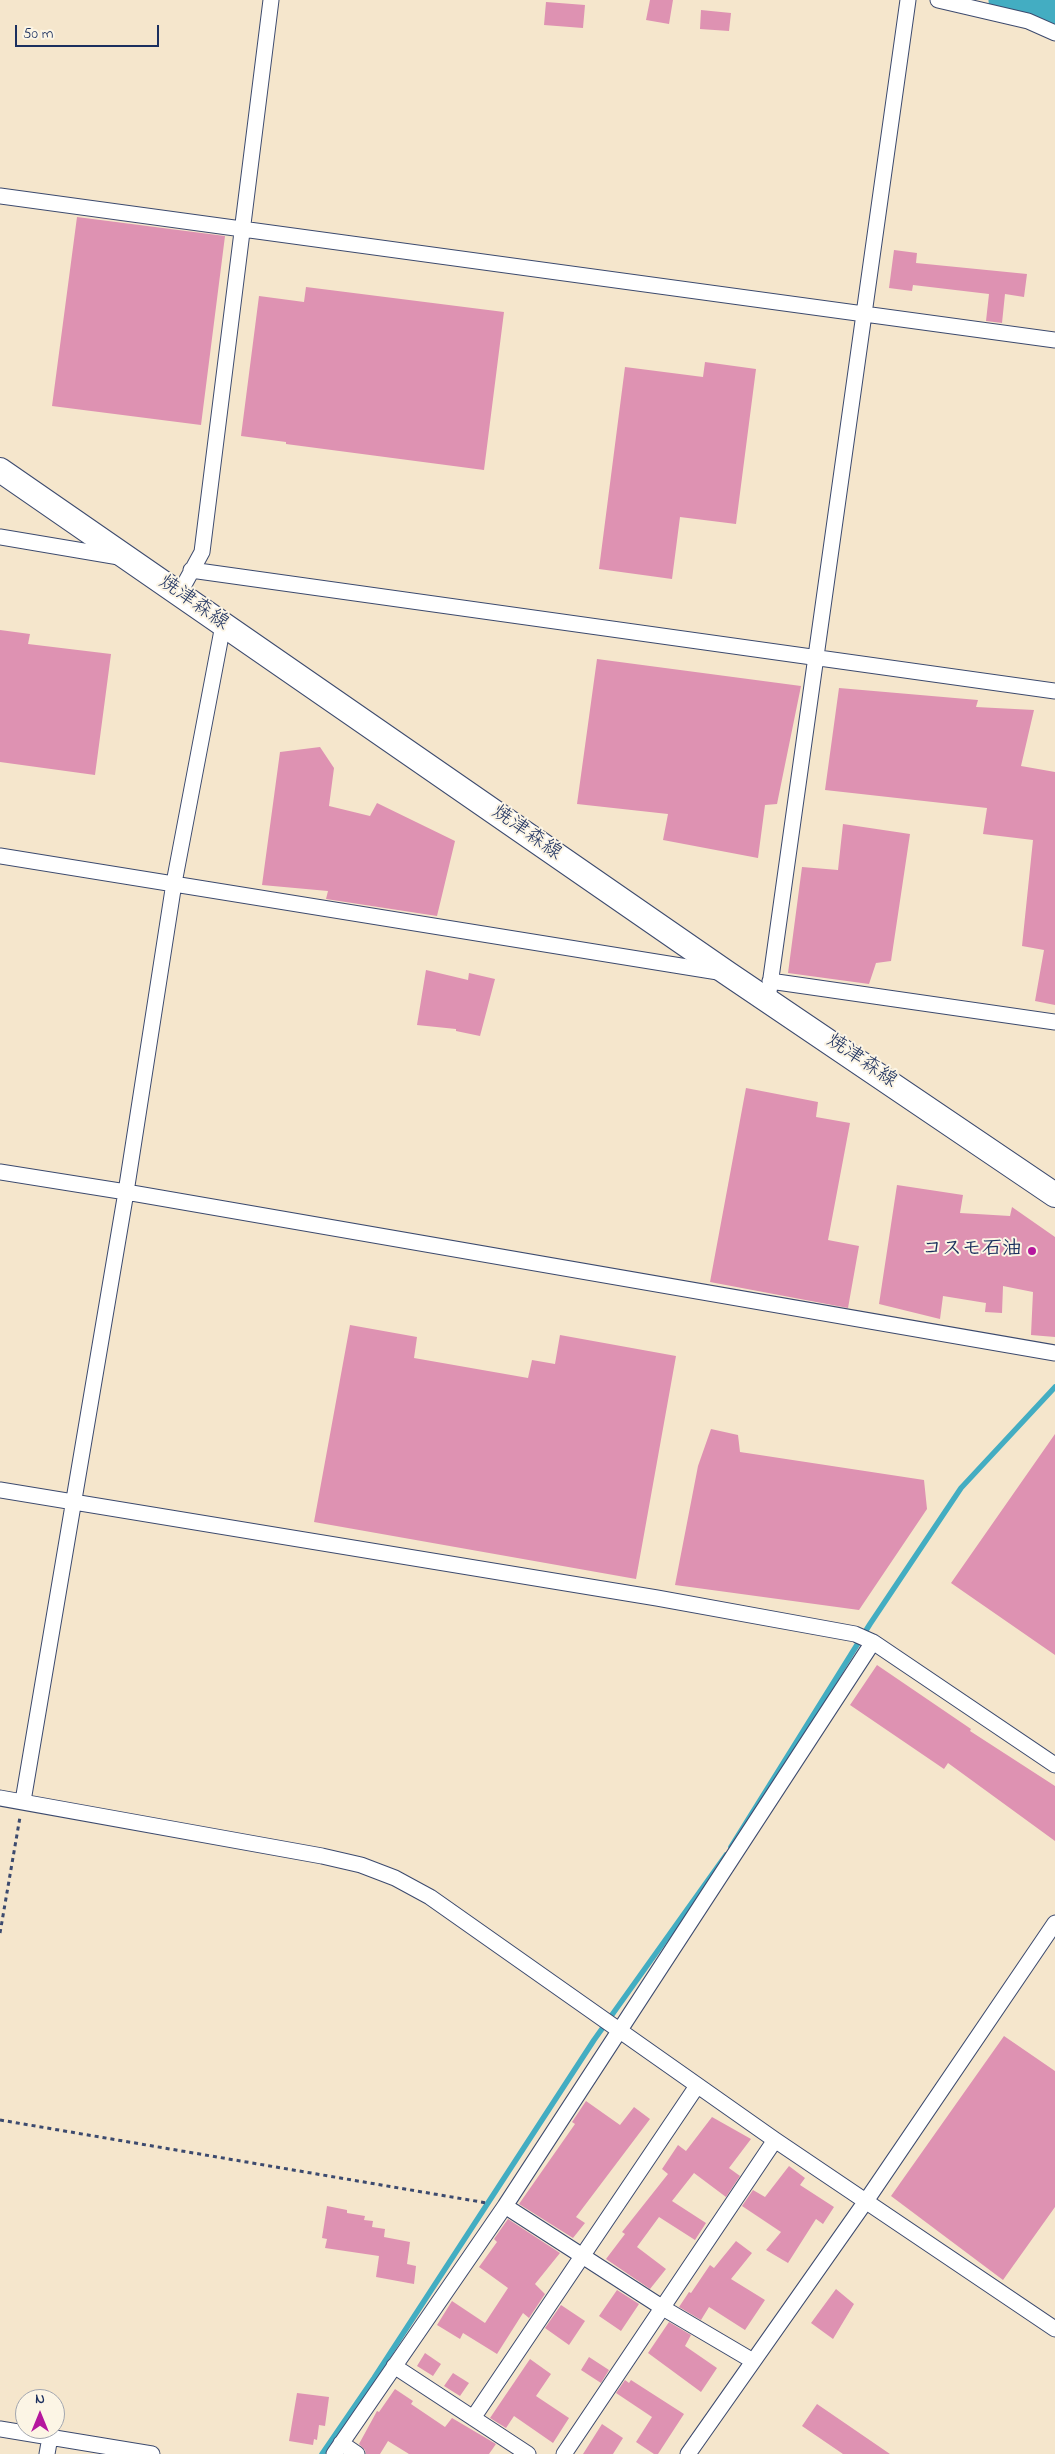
<!DOCTYPE html>
<meta charset="utf-8">
<style>
body{margin:0}
#map{position:relative;width:1055px;height:2454px;overflow:hidden;background:#f5e6cc;font-family:"Indie Flower",sans-serif}
canvas{display:block}
.north{position:absolute;left:15px;top:2389px;width:50px;height:50px;box-sizing:border-box;background:#fcf5e5;border:1px solid #a2a6af;border-radius:50%;rotate:0deg;font-size:14px;font-weight:700;line-height:20px;text-align:center;color:#1b2f5e}
.north::after{content:'';display:block;margin:auto;width:18px;height:22px;background:#b5179e;clip-path:polygon(50% 0,100% 100%,50% 72%,0 100%)}
.scale{position:absolute;left:15px;top:25px;width:144px;height:22px;box-sizing:border-box;border:2px solid #1b2f5e;border-top:0;padding-left:6px;font-size:15px;line-height:18px;white-space:nowrap;color:#1b2f5e;-webkit-text-stroke:4px #fcf5e5;paint-order:stroke}
</style>
<div id="map">
<canvas width="1055" height="2454"></canvas>
<div class="north">N</div>
<div class="scale">50 m</div>
</div>
<script>
const c = document.querySelector('canvas').getContext('2d');
c.lineJoin = 'round';
function toPath(rows) {
  const path = new Path2D();
  for (const r of rows) {
    path.moveTo(r[0], r[1]);
    for (let i = 2; i < r.length; i += 2) path.lineTo(r[i], r[i + 1]);
  }
  return path;
}
function trace(path, color, width, dash) {
  c.strokeStyle = color;
  c.lineWidth = width;
  c.lineCap = dash ? 'butt' : 'round';
  c.setLineDash(dash || []);
  c.stroke(path);
}
function fillPath(path, color) {
  c.fillStyle = color;
  c.fill(path, 'evenodd');
}
function write(font, color, halo, rows, align = 'center') {
  c.font = font + ' "Indie Flower","Klee One",sans-serif';
  c.lineWidth = 4;
  c.setLineDash([]);
  c.textBaseline = 'middle';
  c.strokeStyle = halo;
  c.fillStyle = color;
  for (const [text, x, y, turn = 0] of rows) {
    c.save();
    c.translate(x, y);
    c.rotate((+turn || 0) * Math.PI / 180);
    c.textAlign = isNaN(turn) ? turn : align;
    if (halo) c.strokeText(text, 0, 0);
    c.fillText(text, 0, 0);
    c.restore();
  }
}
trace(toPath([
 [731,1847,870,1624,961,1488,1055,1387],
 [322,2454,374,2378,594,2040,726,1855]
]), '#43adc2', 5.5);
trace(toPath([
 [1006,0,1037,8,1055,17]
]), '#43adc2', 35);
fillPath(toPath([
 [650,0,673,0,669,24,646,20],
 [546,2,585,5,583,28,544,25],
 [701,10,731,13,729,31,700,29],
 [77,217,225,236,201,425,52,406],
 [894,250,917,253,916,263,1027,274,1024,297,1005,294,1002,323,986,321,989,294,913,285,912,291,889,288],
 [306,287,504,312,484,470,286,444,286,442,241,436,259,296,304,302],
 [705,362,756,369,736,524,680,517,672,579,599,569,625,367,703,377],
 [0,630,30,634,28,644,111,654,95,775,0,762],
 [597,659,801,686,777,804,765,805,758,858,663,840,668,814,577,804],
 [839,688,978,700,976,707,1034,710,1021,766,1055,772,1055,1005,1035,1001,1044,950,1022,946,1033,840,983,834,987,808,825,790],
 [320,747,334,768,329,806,370,816,377,803,455,841,437,916,326,899,328,891,262,885,280,752],
 [843,824,910,834,891,961,876,963,869,984,788,973,802,867,838,870],
 [426,970,468,980,469,973,495,979,480,1036,456,1031,456,1029,417,1025],
 [746,1088,818,1102,816,1117,850,1123,828,1240,859,1246,848,1308,710,1282],
 [897,1185,963,1195,960,1213,1010,1216,1012,1207,1055,1237,1055,1337,1031,1335,1033,1292,1003,1286,1002,1313,985,1312,986,1303,943,1296,940,1319,879,1304],
 [350,1325,417,1337,414,1358,528,1378,532,1360,555,1364,560,1335,676,1356,636,1579,314,1522],
 [711,1429,738,1435,740,1452,924,1480,927,1509,859,1610,675,1585,698,1466],
 [1055,1434,1055,1655,951,1583],
 [877,1665,971,1729,970,1731,1055,1786,1055,1841,948,1763,944,1769,850,1705],
 [1004,2036,1055,2071,1055,2207,1003,2280,891,2196],
 [586,2101,620,2125,634,2107,650,2119,576,2217,585,2223,573,2238,519,2204,575,2124,572,2122],
 [712,2117,751,2139,729,2168,740,2176,726,2197,694,2173,672,2201,706,2223,695,2240,659,2217,637,2247,666,2269,650,2289,606,2259,625,2234,622,2232,668,2174,662,2169,678,2145,686,2151],
 [789,2166,805,2178,800,2185,834,2207,823,2224,816,2219,788,2263,766,2250,781,2232,742,2206,753,2190,765,2197],
 [327,2206,347,2210,347,2213,365,2216,364,2220,373,2221,372,2227,385,2229,384,2237,410,2242,407,2264,416,2266,414,2284,376,2277,379,2256,325,2248,327,2239,322,2238],
 [508,2219,560,2253,535,2284,545,2294,529,2318,523,2313,497,2354,463,2333,460,2339,437,2325,452,2301,485,2323,508,2288,479,2267,497,2242,494,2239],
 [736,2241,752,2253,731,2279,765,2300,745,2330,709,2307,701,2320,679,2307,689,2292,691,2293,710,2265,714,2268],
 [836,2289,854,2304,833,2339,811,2323],
 [617,2290,639,2304,621,2331,599,2316],
 [561,2305,585,2321,569,2345,545,2328],
 [669,2322,691,2335,685,2346,717,2368,701,2392,648,2353],
 [425,2353,441,2364,433,2376,417,2366],
 [589,2357,609,2370,601,2383,581,2370],
 [530,2359,551,2374,536,2396,569,2418,553,2443,514,2416,506,2428,490,2418],
 [453,2373,469,2383,460,2396,444,2386],
 [625,2380,629,2383,631,2380,684,2414,658,2454,654,2454,636,2442,652,2417,616,2393],
 [395,2389,413,2401,411,2404,445,2427,452,2418,496,2444,489,2454,409,2454,388,2441,380,2454,366,2454,365,2450,359,2444,377,2411,379,2412],
 [297,2393,329,2397,325,2426,319,2425,317,2440,314,2439,313,2445,289,2441],
 [817,2404,890,2454,843,2454,802,2426],
 [602,2424,623,2438,613,2454,583,2454]
]), '#de92b2');
const street = toPath([
 [938,0,1028,21,1055,33],
 [0,196,1055,340],
 [0,537,119,557],
 [191,570,1055,691],
 [179,594,202,552,271,0],
 [0,856,718,972],
 [770,981,1055,1022],
 [768,999,908,0],
 [0,1172,126,1192,1055,1353],
 [0,1490,657,1598,855,1634,873,1642,1055,1765],
 [0,1798,322,1856,361,1865,395,1878,430,1897,775,2140,1055,2329],
 [23,1801,126,1192,174,883,223,625],
 [505,2206,663,2308,753,2361],
 [394,2366,528,2454],
 [473,2418,697,2086],
 [0,2429,152,2454],
 [341,2443,357,2454],
 [47,2454,50,2437],
 [334,2454,505,2206,873,1642],
 [564,2454,775,2140],
 [688,2454,866,2201,1055,1923]
]);
const primary = toPath([
 [0,470,727,973,1055,1195]
]);
trace(street, '#3c4a6e', 17);
trace(primary, '#3c4a6e', 26);
trace(toPath([
 [0,1933,20,1817],
 [0,2120,487,2203]
]), '#3c4a6e', 3, [4, 4]);
trace(street, '#fff', 15);
trace(primary, '#fff', 24);
for (const [x, y, r, color] of [
 [1032,1251,5,"#b5179e"]
]) {
  const dot = new Path2D();
  dot.arc(x, y, r, 0, 2 * Math.PI);
  c.fillStyle = color;
  c.fill(dot);
  trace(dot, '#fcf5e5', 2);
}
write('20px', '#1b2f5e', '#fcf5e5', [
 ["焼津森線",193,604,35],
 ["焼津森線",526,834,35],
 ["焼津森線",861,1062,34]
]);
write('bold 20px', '#1b2f5e', '#fcf5e5', [
 ["コスモ石油",1022,1251]
], 'right');
</script>
